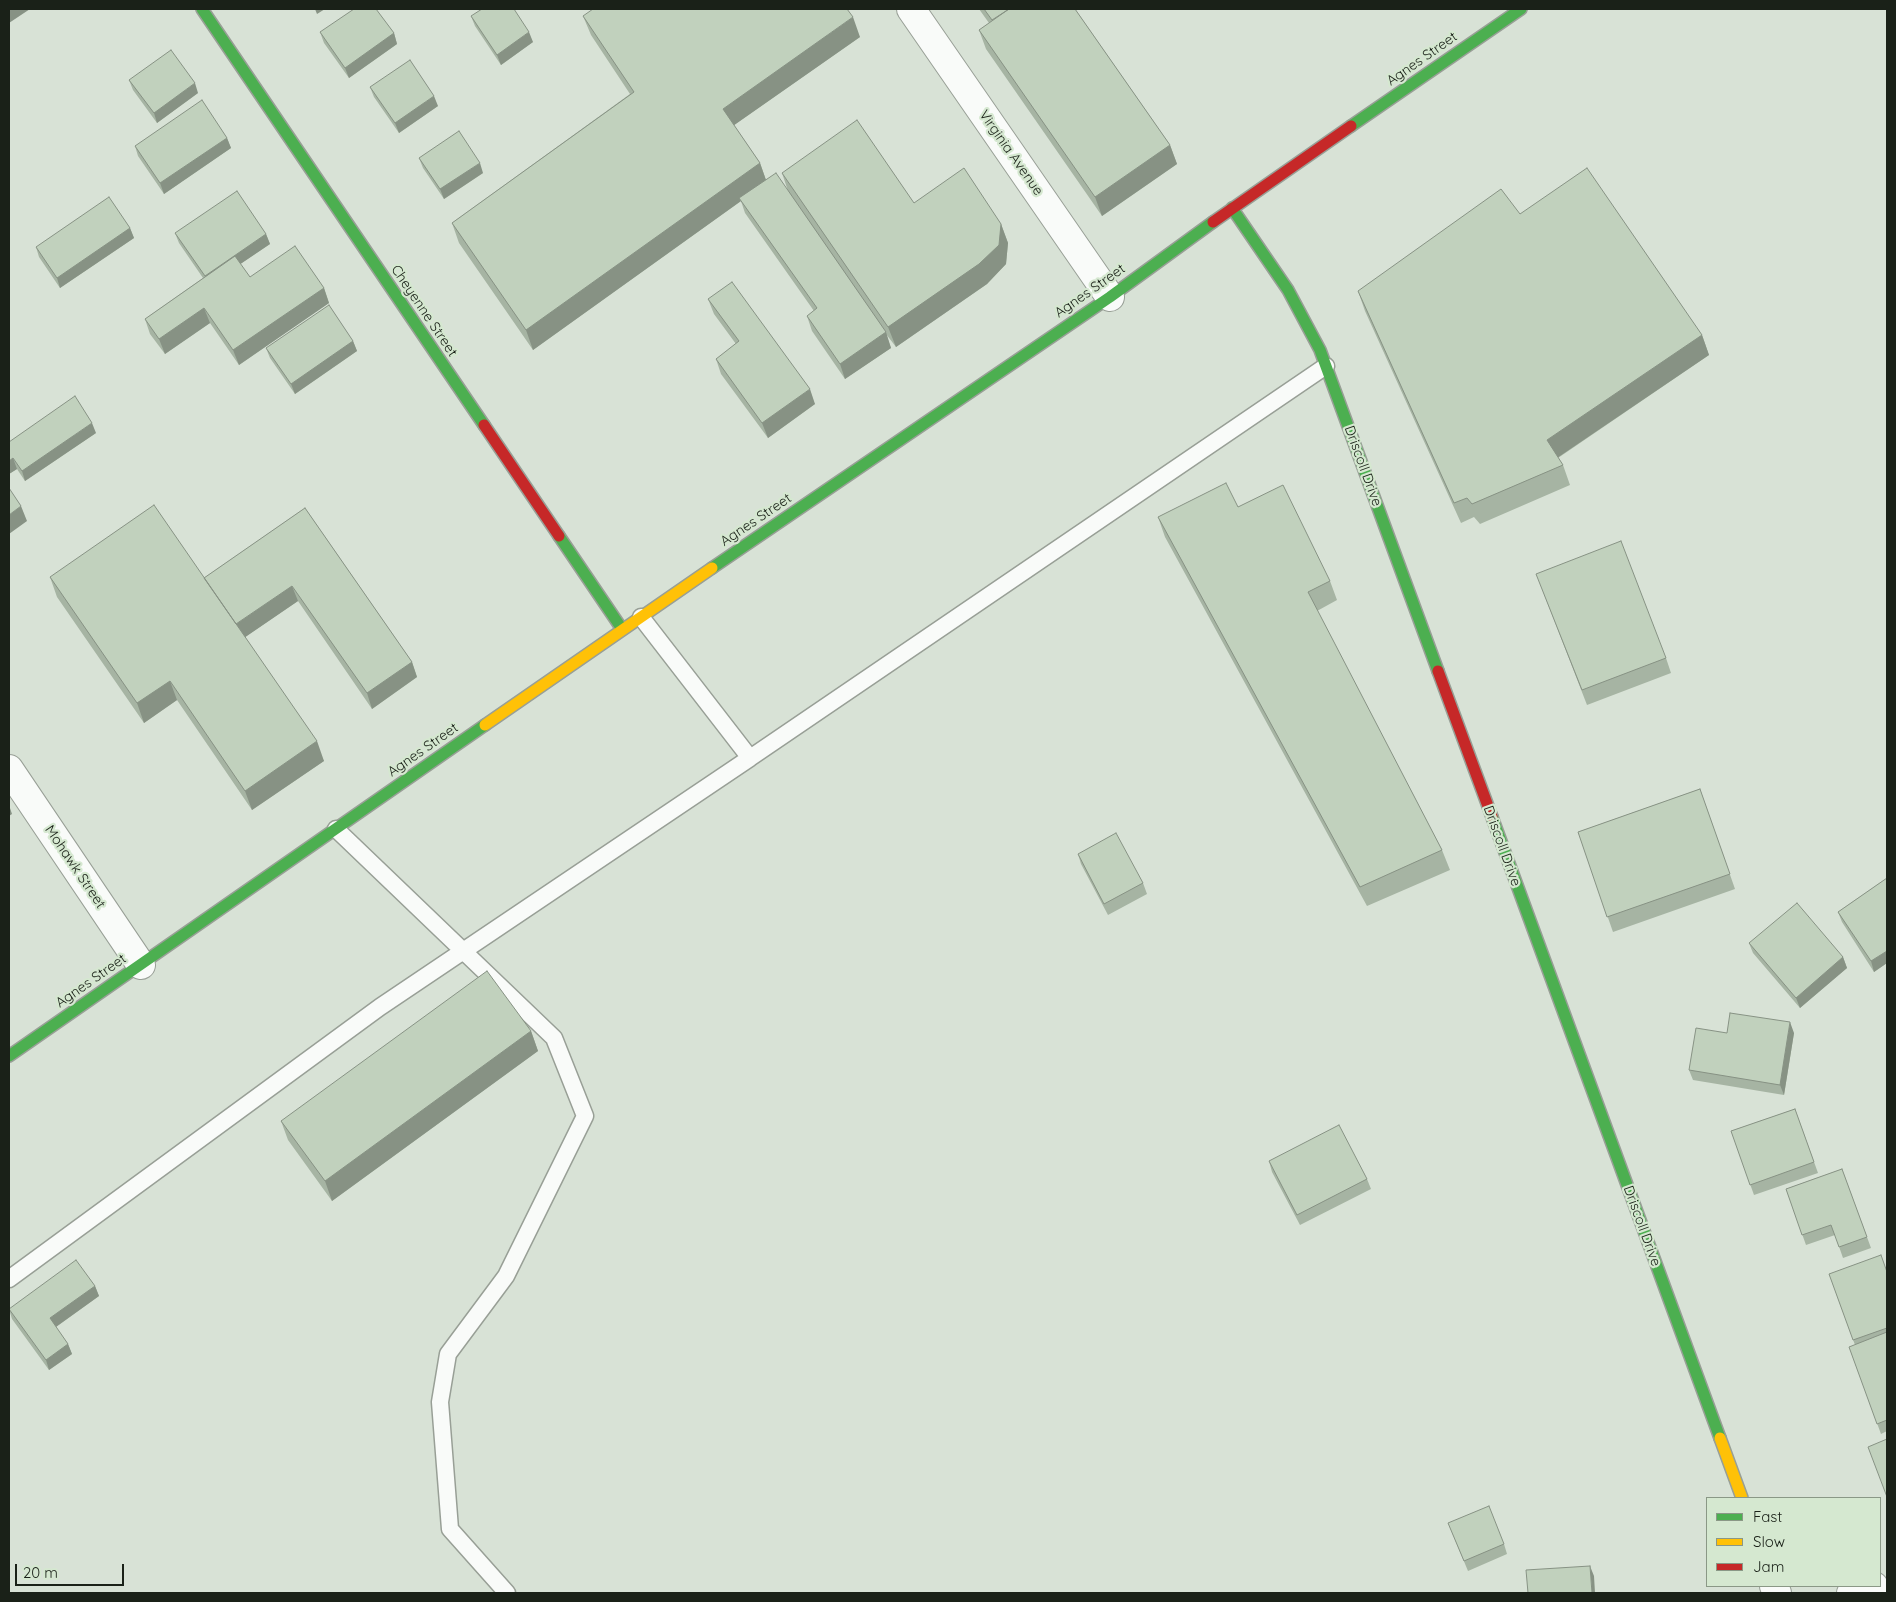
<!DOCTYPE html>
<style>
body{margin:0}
#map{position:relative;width:1896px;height:1602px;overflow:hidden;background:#d8e2d6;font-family:Quicksand,sans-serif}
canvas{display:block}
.frame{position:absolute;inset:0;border:10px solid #1a2118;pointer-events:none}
.legend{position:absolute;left:1706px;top:1497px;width:175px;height:90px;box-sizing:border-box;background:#d5e8d0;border:1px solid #8a9886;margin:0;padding:6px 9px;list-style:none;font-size:15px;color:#1a2118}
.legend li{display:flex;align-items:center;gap:10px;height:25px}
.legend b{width:25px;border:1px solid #8a9886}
.scale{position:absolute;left:15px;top:1564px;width:109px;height:22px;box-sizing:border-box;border:2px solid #1a2118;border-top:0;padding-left:6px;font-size:15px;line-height:18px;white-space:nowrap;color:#1a2118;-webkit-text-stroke:4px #d5e8d0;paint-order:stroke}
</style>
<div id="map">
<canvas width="1896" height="1602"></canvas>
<div class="frame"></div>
<ul class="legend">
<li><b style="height:6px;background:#4caf50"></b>Fast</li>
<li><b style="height:6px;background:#ffc107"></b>Slow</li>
<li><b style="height:6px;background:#c62828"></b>Jam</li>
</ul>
<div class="scale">20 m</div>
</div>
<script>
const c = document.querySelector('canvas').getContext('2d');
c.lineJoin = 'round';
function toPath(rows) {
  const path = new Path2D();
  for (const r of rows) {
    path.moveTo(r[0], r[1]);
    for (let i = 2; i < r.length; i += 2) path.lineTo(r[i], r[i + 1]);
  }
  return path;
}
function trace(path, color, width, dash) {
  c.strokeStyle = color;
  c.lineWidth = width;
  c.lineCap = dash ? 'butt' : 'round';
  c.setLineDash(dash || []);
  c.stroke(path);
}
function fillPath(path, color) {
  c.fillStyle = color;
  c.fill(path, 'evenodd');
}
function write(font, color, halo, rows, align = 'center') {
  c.font = font + ' Quicksand,sans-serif';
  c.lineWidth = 4.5;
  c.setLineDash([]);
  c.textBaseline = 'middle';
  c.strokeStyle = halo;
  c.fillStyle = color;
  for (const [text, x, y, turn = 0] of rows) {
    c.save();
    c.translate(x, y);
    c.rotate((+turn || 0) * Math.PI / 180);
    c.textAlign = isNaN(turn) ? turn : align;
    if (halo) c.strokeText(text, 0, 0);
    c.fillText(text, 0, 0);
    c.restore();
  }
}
const lane = toPath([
 [641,617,750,758,1326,366],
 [336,829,554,1038,585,1116,506,1276,448,1354,440,1402,450,1529,507,1593],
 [9,1279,380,1007,750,758]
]);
const street = toPath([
 [911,9,1110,297],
 [9,769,141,965],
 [1774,1586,1777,1593],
 [1851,1593,1874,1586]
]);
const fast = toPath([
 [202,9,484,425],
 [1351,126,1521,9],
 [1232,208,1288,290,1320,350,1438,671],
 [559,536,622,629],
 [712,568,1110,297,1213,222],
 [1492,817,1720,1438],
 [9,1056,485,725]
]);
const slow = toPath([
 [485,725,712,568],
 [1720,1438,1742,1498]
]);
const jam = toPath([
 [1213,222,1351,126],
 [484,425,559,536],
 [1438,671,1492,817]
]);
trace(lane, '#989f96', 19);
trace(street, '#989f96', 30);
trace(fast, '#989f96', 14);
trace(slow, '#989f96', 14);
trace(jam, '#989f96', 14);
trace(lane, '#f9fbf9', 16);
trace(street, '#f9fbf9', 28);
trace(fast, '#4caf50', 11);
trace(slow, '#ffc107', 11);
trace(jam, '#c62828', 11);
fillPath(toPath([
 [979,9,1075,9,1170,145,1177,164,1102,216,986,49,979,30,989,23],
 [471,16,533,42,501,65,475,26],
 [583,16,860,37,734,125,760,163,766,180,788,191,782,173,1001,224,1008,243,1006,264,987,284,896,347,886,334,891,348,845,379,812,331,807,316,814,311,745,213,741,201,533,350,459,243,452,223,630,94,591,35],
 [320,32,394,33,397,44,349,78,324,43],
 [129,80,198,93,157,123,133,90],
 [370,87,438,106,399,133,374,97],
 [227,138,231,148,164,194,138,156,135,146],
 [419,158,483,173,444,199,423,168],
 [1520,214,1702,335,1709,355,1558,458,1563,465,1570,485,1480,524,1474,517,1461,523,1365,311,1358,291],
 [130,228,134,238,60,288,39,257,36,247],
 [175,233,266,234,270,244,240,264,250,277,324,288,329,303,239,365,210,323,165,354,150,334,145,319,203,278,179,243],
 [708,299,815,404,768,438,721,374,716,359,736,344,714,314],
 [353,341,357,351,295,394,270,358,266,348],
 [96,433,25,481,17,469,9,474,9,442],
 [1238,507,1330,581,1337,600,1317,611,1442,850,1450,870,1367,906,1165,537,1158,517],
 [305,508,412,662,417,677,372,709,298,601,245,637,324,761,252,810,177,700,144,723,57,597,50,577,204,578],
 [1542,589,1666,658,1671,673,1587,705],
 [1700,789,1735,889,1613,932,1578,832],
 [1078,854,1143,883,1147,894,1108,915,1081,864],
 [1887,878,1887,963,1874,972,1842,922,1838,912],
 [1749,943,1843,957,1847,968,1800,1008,1753,953],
 [531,1031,538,1051,332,1201,288,1140,281,1121],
 [1727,1033,1794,1033,1784,1095,1693,1080,1689,1070],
 [1795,1109,1818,1173,1754,1195,1731,1131],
 [1269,1161,1367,1179,1371,1189,1300,1225,1272,1172],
 [1842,1169,1871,1248,1843,1258,1835,1235,1806,1245,1786,1189],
 [1887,1272,1887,1431,1881,1434,1849,1347,1855,1345,1829,1274],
 [95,1286,99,1296,56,1327,68,1344,72,1354,49,1370,12,1319,9,1309],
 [1448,1523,1504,1544,1507,1554,1468,1571]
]), '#a6b4a3');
fillPath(toPath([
 [9,9,30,9,9,23],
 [315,9,325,9,317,14],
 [853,17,860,37,730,128,723,109],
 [529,32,533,42,501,65,497,55],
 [394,33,397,44,349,78,345,68],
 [195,83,198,93,157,123,154,113],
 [434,96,438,106,399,133,395,123],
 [227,138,231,148,164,194,160,183],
 [1170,145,1177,164,1102,216,1095,197],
 [480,163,483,173,444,199,440,189],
 [760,163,767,183,739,198,741,201,533,350,526,330],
 [1001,224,1008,243,1006,264,987,284,896,347,888,327],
 [130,228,134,238,60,288,57,278],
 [266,234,270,244,208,286,205,276],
 [324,288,329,303,239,365,233,350],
 [204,308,210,323,165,354,159,339],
 [886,332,891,348,845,379,840,364],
 [1702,335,1709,355,1554,460,1547,440],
 [353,341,357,351,295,394,291,384],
 [810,389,815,404,768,438,762,423],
 [92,423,96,433,25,481,22,471],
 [13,458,17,469,9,474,9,461],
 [21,506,27,521,9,534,9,515],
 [292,586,298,601,241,640,235,625],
 [412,662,417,677,372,709,367,693],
 [170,681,177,700,144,723,137,703],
 [317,741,324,761,252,810,245,791],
 [9,805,12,814,9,816],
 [1887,951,1887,963,1874,972,1871,961],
 [1843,957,1847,968,1800,1008,1796,998],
 [1790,1022,1794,1033,1784,1095,1780,1085],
 [531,1031,538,1051,332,1201,325,1181],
 [95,1286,99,1296,53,1329,50,1318],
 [68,1344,72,1354,49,1370,46,1360],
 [1590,1566,1594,1576,1595,1593,1592,1593]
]), '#879284');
const building = toPath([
 [354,9,376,9,394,33,345,68,320,32,354,9],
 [482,9,514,9,529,32,497,55,471,16,482,9],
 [593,9,847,9,853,17,723,109,760,163,526,330,452,223,634,92,583,16,593,9],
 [984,9,1009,9,992,20,984,9],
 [1009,9,1075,9,1170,145,1095,197,979,30,1009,9],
 [171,50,195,83,154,113,129,80,171,50],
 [410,60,434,96,395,123,370,87,410,60],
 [202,100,227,138,160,183,135,146,202,100],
 [857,120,914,203,964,168,1001,224,999,245,979,264,888,327,782,173,857,120],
 [459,131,480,163,440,189,419,158,459,131],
 [1587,168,1702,335,1547,440,1563,465,1472,504,1467,498,1454,503,1358,291,1501,189,1520,214,1587,168],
 [776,173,886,332,840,364,807,316,817,308,739,198,776,173],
 [237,191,266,234,205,276,175,233,237,191],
 [109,197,130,228,57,278,36,247,109,197],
 [295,246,324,288,233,350,204,308,159,339,145,319,235,256,250,277,295,246],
 [732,282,810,389,762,423,716,359,739,341,708,299,732,282],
 [329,305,353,341,291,384,266,348,329,305],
 [75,396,92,423,22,471,13,458,9,461,9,442,75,396],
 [1226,483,1238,507,1283,485,1330,581,1308,592,1442,850,1360,887,1158,517,1226,483],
 [9,488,21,506,9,515,9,488],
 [154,505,317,741,245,791,170,681,137,703,50,577,154,505],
 [305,508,412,662,367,693,292,586,236,624,204,578,305,508],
 [1621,541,1666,658,1582,690,1536,574,1621,541],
 [1700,789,1730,874,1607,917,1578,832,1700,789],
 [1116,833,1143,883,1104,904,1078,854,1116,833],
 [1887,878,1887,951,1871,961,1838,912,1887,878],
 [1797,903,1843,957,1796,998,1749,943,1797,903],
 [487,971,531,1031,325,1181,281,1121,487,971],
 [1730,1013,1790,1022,1780,1085,1689,1070,1696,1028,1727,1033,1730,1013],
 [1795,1109,1814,1162,1750,1185,1731,1131,1795,1109],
 [1339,1125,1367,1179,1297,1215,1269,1161,1339,1125],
 [1842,1169,1867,1237,1839,1247,1831,1225,1802,1235,1786,1189,1842,1169],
 [1881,1255,1887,1272,1887,1328,1853,1340,1829,1274,1881,1255],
 [76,1260,95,1286,50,1318,68,1344,46,1360,9,1309,76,1260],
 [1887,1332,1887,1420,1877,1424,1849,1347,1887,1332],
 [1887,1439,1887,1497,1868,1447,1887,1439],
 [1489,1506,1504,1544,1464,1561,1448,1523,1489,1506],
 [1590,1566,1592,1593,1528,1593,1526,1570,1590,1566]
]);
fillPath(building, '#c1d1bd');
trace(building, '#879284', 1);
write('14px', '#1a2118', '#d5e8d0', [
 ["Agnes Street",1422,59,-35],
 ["Virginia Avenue",1011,153,55],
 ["Agnes Street",1090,291,-35],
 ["Cheyenne Street",424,311,56],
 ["Driscoll Drive",1363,466,70],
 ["Agnes Street",756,520,-34],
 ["Agnes Street",423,750,-35],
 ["Driscoll Drive",1502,846,70],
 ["Mohawk Street",75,867,56],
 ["Agnes Street",91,981,-35],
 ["Driscoll Drive",1642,1226,70]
]);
</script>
